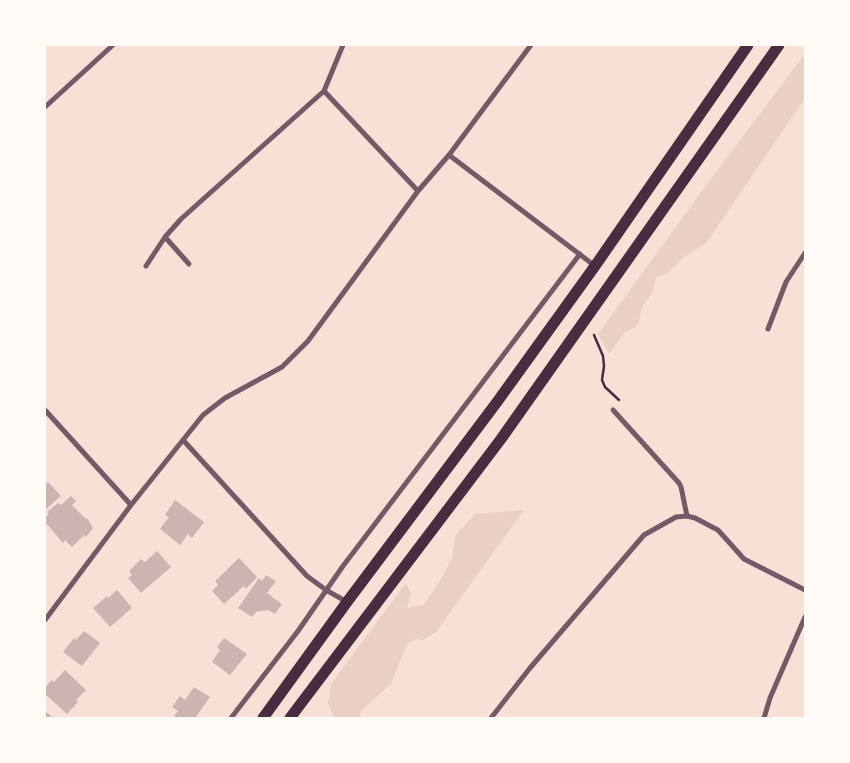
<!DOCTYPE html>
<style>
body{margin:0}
#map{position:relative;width:850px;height:763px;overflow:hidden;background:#f7e1d7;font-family:Overpass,sans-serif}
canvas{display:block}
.frame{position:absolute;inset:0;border:46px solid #fffaf5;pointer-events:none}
</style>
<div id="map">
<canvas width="850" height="763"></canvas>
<div class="frame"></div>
</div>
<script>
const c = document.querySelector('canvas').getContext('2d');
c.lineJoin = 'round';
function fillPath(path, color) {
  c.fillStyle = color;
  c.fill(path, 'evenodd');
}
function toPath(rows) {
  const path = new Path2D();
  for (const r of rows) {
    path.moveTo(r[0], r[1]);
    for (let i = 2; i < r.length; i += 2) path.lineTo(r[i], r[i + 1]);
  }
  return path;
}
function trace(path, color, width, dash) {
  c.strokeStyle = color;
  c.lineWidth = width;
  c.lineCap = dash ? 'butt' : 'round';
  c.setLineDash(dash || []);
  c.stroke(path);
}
fillPath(toPath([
 [805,54,805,98,707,242,683,258,668,273,656,277,653,292,642,307,638,325,624,333,609,354,598,334,713,176],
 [524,510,436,632,423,640,416,639,407,644,391,684,361,711,360,718,334,718,328,703,331,684,406,583,411,594,407,608,423,605,437,586,452,558,455,536,475,514]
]), '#ebcfc5');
fillPath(toPath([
 [48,482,61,496,45,510,45,485],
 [71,496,76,501,72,505,86,519,87,518,93,528,86,537,84,535,72,547,65,540,63,543,45,522,45,518,49,514,47,512,58,503,61,505],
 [175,500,204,522,192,538,188,534,180,545,160,529,169,517,165,515],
 [157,551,171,567,141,593,128,578,132,575,129,571,141,559,145,562],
 [239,558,257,577,246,589,244,586,224,604,212,591,218,585,215,581],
 [266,575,276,581,267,593,282,604,275,614,268,610,256,612,252,617,238,608,259,578,262,581],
 [117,590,132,608,110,627,93,608,107,596,108,598],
 [84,631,100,643,82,666,63,652,74,638,76,640],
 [224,638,247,654,230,675,212,662,220,650,217,647],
 [65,670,86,690,76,700,78,702,67,714,45,694,45,687,52,680,54,682],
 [194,687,210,697,195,718,177,718,174,716,178,711,172,707,180,696,185,700],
 [45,711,53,718,45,718]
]), '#ccb4b1');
trace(toPath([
 [594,335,603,356,604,366,602,380,605,387,619,400]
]), '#4a2c40', 2.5);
trace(toPath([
 [343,45,324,91,418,191],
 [45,107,113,45],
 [449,155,595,266],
 [165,237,189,264],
 [146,266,165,237,181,219,324,91],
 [768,329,786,282,805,253],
 [45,410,131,505],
 [613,410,679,483,681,487,687,516],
 [183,440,307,576,326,590,347,602],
 [45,620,131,505,203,415,225,398,282,367,308,341,418,191,449,155,531,45],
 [231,718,298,631,343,566,580,254],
 [491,718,530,668,644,535,676,517,687,516,695,518,718,530,744,559,805,590],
 [764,718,770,698,805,617]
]), '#755966', 5);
trace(toPath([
 [263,718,347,602,497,402,595,266,748,45],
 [290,718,501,439,779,45]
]), '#4a2c40', 11);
</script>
